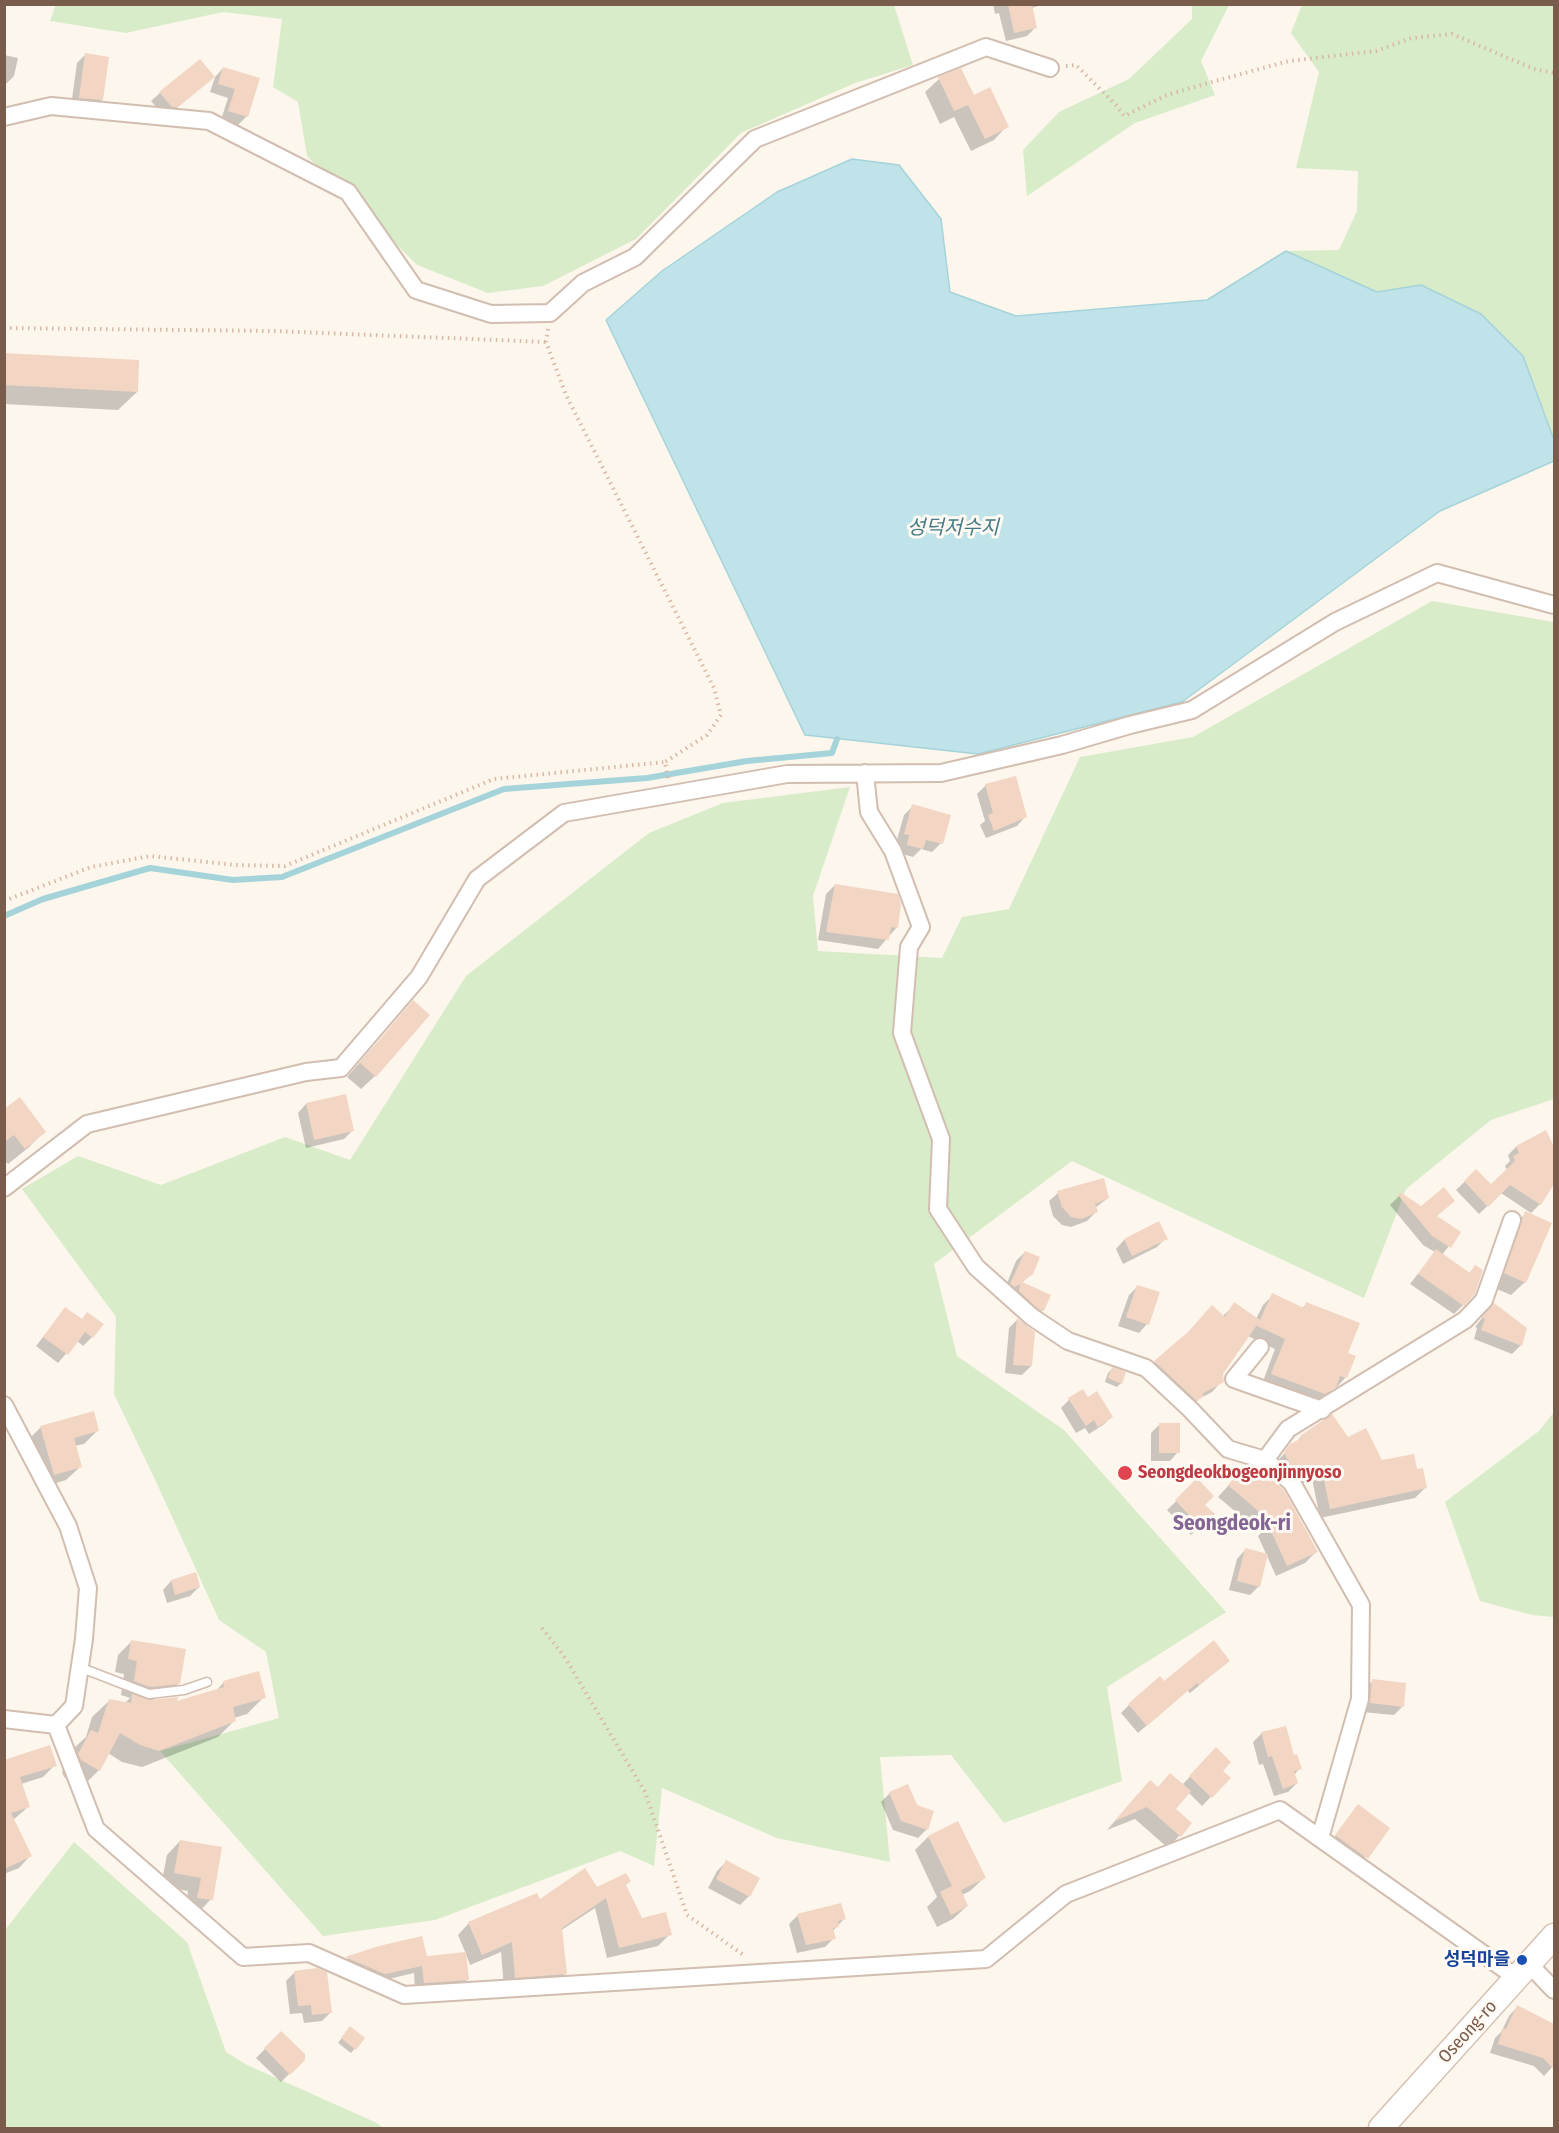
<!DOCTYPE html>
<meta charset="utf-8">
<style>
body{margin:0}
#map{position:relative;width:1559px;height:2133px;overflow:hidden;background:#fdf6ec;font-family:"Fira Sans Condensed",sans-serif}
canvas{display:block}
.frame{position:absolute;inset:0;border:6px solid #7a5c4d;pointer-events:none}
</style>
<div id="map">
<canvas width="1559" height="2133"></canvas>
<div class="frame"></div>
</div>
<script>
const c = document.querySelector('canvas').getContext('2d');
c.lineJoin = 'round';
function fillPath(path, color) {
  c.fillStyle = color;
  c.fill(path, 'evenodd');
}
function toPath(rows) {
  const path = new Path2D();
  for (const r of rows) {
    path.moveTo(r[0], r[1]);
    for (let i = 2; i < r.length; i += 2) path.lineTo(r[i], r[i + 1]);
  }
  return path;
}
function trace(path, color, width, dash) {
  c.strokeStyle = color;
  c.lineWidth = width;
  c.lineCap = dash ? 'butt' : 'round';
  c.setLineDash(dash || []);
  c.stroke(path);
}
function write(font, color, halo, rows, align = 'center') {
  c.font = font + ' "Fira Sans Condensed","Noto Sans KR",sans-serif';
  c.lineWidth = 6;
  c.setLineDash([]);
  c.textBaseline = 'middle';
  c.strokeStyle = halo;
  c.fillStyle = color;
  for (const [text, x, y, turn = 0] of rows) {
    c.save();
    c.translate(x, y);
    c.rotate((+turn || 0) * Math.PI / 180);
    c.textAlign = isNaN(turn) ? turn : align;
    if (halo) c.strokeText(text, 0, 0);
    c.fillText(text, 0, 0);
    c.restore();
  }
}
fillPath(toPath([
 [56,4,894,5,913,65,855,83,741,133,636,239,543,286,488,293,417,265,307,156,298,102,273,87,282,19,223,12,126,33,50,21],
 [1192,5,1229,5,1201,61,1215,95,1135,123,1027,196,1023,150,1059,112,1129,79,1192,19],
 [1302,5,1554,5,1554,440,1523,356,1421,286,1377,292,1286,251,1339,250,1357,211,1358,171,1296,168,1319,72,1291,33],
 [1432,601,1554,622,1554,1099,1491,1120,1406,1189,1364,1298,1072,1161,934,1264,957,1356,1064,1430,1226,1612,1107,1687,1122,1781,1004,1823,951,1755,880,1757,890,1862,777,1838,662,1788,654,1866,620,1851,435,1920,323,1936,160,1751,279,1718,266,1652,219,1620,158,1486,114,1394,116,1317,22,1189,78,1156,161,1185,285,1137,350,1160,466,976,649,833,723,803,850,787,813,896,818,951,942,958,962,917,1009,909,1080,757,1193,737],
 [1554,1412,1554,1617,1532,1615,1480,1601,1445,1502,1539,1431],
 [74,1842,187,1942,226,2052,247,2065,377,2123,383,2128,5,2128,5,1930]
]), '#d8ecc9');
const water = toPath([
 [852,159,899,165,941,219,950,292,1016,316,1207,300,1286,251,1377,292,1421,285,1481,314,1523,356,1554,440,1554,461,1440,511,1182,702,978,754,805,735,606,320,662,271,777,192,852,159]
]);
fillPath(water, '#bfe3e8');
trace(water, '#a5d3da', 1.5);
fillPath(toPath([
 [993,4,1044,4,1032,8,1036,27,1027,36,1006,41,999,13,995,14],
 [4,55,18,58,14,76,4,86],
 [85,55,102,100,93,109,71,106,77,63],
 [223,68,258,79,246,117,238,125,221,120,228,98,210,92,215,77],
 [960,70,973,97,1007,126,994,140,971,151,954,117,940,124,925,92,939,79],
 [204,85,167,116,163,115,151,101,160,93],
 [4,354,137,392,118,410,4,404],
 [986,785,1025,817,1017,826,986,838,980,825,985,821,977,794],
 [913,806,941,843,932,852,921,849,913,857,899,853,901,844,896,843,904,815],
 [835,885,897,927,878,949,818,940,826,894],
 [413,1002,375,1076,361,1089,347,1077],
 [306,1104,353,1130,344,1139,306,1148,298,1113],
 [4,1111,44,1132,28,1148,8,1164,4,1160],
 [1545,1132,1554,1150,1554,1181,1540,1204,1531,1213,1501,1193,1479,1214,1456,1190,1476,1171,1491,1186,1507,1170,1505,1166,1510,1161,1508,1155,1516,1147],
 [1058,1193,1108,1198,1095,1208,1096,1212,1087,1221,1071,1227,1062,1225,1053,1216,1049,1201],
 [1401,1194,1459,1233,1442,1255,1468,1274,1475,1267,1474,1294,1454,1314,1410,1284,1435,1252,1423,1245,1390,1205],
 [1526,1213,1525,1282,1511,1295,1492,1287,1512,1227],
 [1166,1238,1157,1247,1123,1264,1116,1249,1124,1240],
 [1025,1252,1031,1273,1022,1283,1043,1310,1034,1319,1003,1293,1016,1261],
 [1137,1287,1147,1324,1139,1333,1118,1326,1129,1295],
 [1273,1295,1302,1308,1307,1304,1346,1354,1346,1377,1336,1388,1334,1387,1324,1397,1314,1403,1262,1384,1275,1349,1248,1336,1222,1374,1222,1381,1212,1392,1199,1399,1192,1406,1145,1372,1184,1337,1222,1317,1235,1304,1256,1319,1263,1305],
 [65,1309,81,1320,87,1314,92,1337,83,1346,77,1341,58,1363,36,1346],
 [1485,1314,1521,1345,1512,1354,1474,1339,1477,1328,1475,1327],
 [1017,1320,1031,1366,1022,1375,1005,1373,1009,1328],
 [1112,1369,1121,1383,1117,1387,1105,1382,1108,1373],
 [1088,1399,1112,1417,1103,1425,1089,1434,1085,1428,1076,1433,1061,1408,1069,1400],
 [1160,1424,1178,1452,1170,1461,1151,1461,1151,1433],
 [41,1427,98,1430,84,1444,74,1446,80,1467,66,1480,40,1488,27,1441],
 [1301,1437,1416,1471,1425,1488,1415,1498,1320,1518,1312,1479,1291,1489,1275,1463],
 [1237,1476,1316,1552,1305,1563,1276,1576,1258,1536,1261,1533,1218,1497],
 [1197,1481,1203,1505,1212,1514,1191,1535,1167,1510],
 [1245,1550,1259,1586,1250,1595,1229,1590,1237,1559],
 [171,1581,199,1587,190,1596,167,1603,163,1590],
 [131,1642,179,1683,165,1697,154,1698,155,1701,176,1703,215,1692,224,1682,264,1697,247,1714,234,1718,235,1720,218,1737,142,1767,122,1762,108,1753,99,1770,82,1787,64,1777,62,1772,74,1748,86,1737,92,1717,110,1700,125,1703,130,1698,121,1695,124,1674,115,1672,118,1655],
 [1219,1669,1190,1693,1187,1690,1138,1733,1121,1713,1129,1705,1164,1683],
 [1373,1681,1403,1706,1394,1715,1362,1712,1364,1689],
 [1262,1733,1293,1757,1300,1768,1294,1775,1297,1783,1288,1792,1274,1796,1263,1764,1259,1765,1253,1742],
 [1216,1749,1221,1771,1229,1778,1202,1806,1188,1792,1173,1809,1180,1835,1168,1848,1135,1819,1107,1830,1138,1794,1157,1788,1182,1785],
 [4,1761,55,1765,43,1777,21,1784,28,1807,13,1820,30,1856,19,1868,4,1874],
 [890,1793,927,1829,918,1838,893,1830,881,1802],
 [1359,1806,1388,1828,1358,1867,1328,1845],
 [928,1837,984,1878,970,1891,962,1895,967,1906,953,1919,937,1927,927,1907,937,1897,915,1850],
 [180,1841,220,1848,211,1899,198,1913,185,1911,188,1891,161,1886,167,1855],
 [726,1862,749,1896,740,1905,708,1888,717,1871],
 [625,1886,642,1919,670,1934,658,1946,607,1958,595,1908,560,1931,565,1974,554,1985,504,1988,501,1952,470,1965,466,1954,467,1980,459,1989,415,1991,414,1973,376,1982,338,1967,346,1959,380,1947,426,1957,466,1954,458,1935,469,1923,539,1901],
 [798,1915,844,1919,832,1932,834,1938,825,1947,797,1953,789,1924],
 [294,1973,331,2012,322,2021,304,2023,302,2013,290,2014,286,1981],
 [1517,2007,1554,2025,1554,2065,1544,2076,1534,2066,1490,2053,1495,2038,1501,2032,1509,2016],
 [346,2032,363,2039,351,2053,338,2043],
 [281,2033,303,2060,281,2082,256,2058]
]), '#0003');
trace(toPath([
 [4,916,43,899,150,868,233,880,282,877,504,789,647,778,747,761,832,753,837,739]
]), '#a5d3da', 6);
fillPath(toPath([
 [1008,4,1032,4,1037,28,1014,33],
 [85,53,109,57,103,100,79,98],
 [200,59,215,77,178,107,172,107,159,92],
 [223,67,260,78,248,117,228,111,235,89,218,84],
 [961,68,974,95,990,87,1009,127,985,139,968,105,954,111,938,77],
 [4,353,139,360,138,392,4,385],
 [1016,776,1027,817,994,831,988,815,993,813,985,784],
 [912,804,951,815,943,844,926,840,923,849,907,845,909,835,904,834],
 [835,884,898,894,901,904,898,928,891,927,889,940,826,932],
 [413,1000,430,1015,376,1077,360,1063],
 [346,1094,354,1131,314,1140,306,1103],
 [20,1097,46,1132,25,1149,14,1135,4,1142,4,1109],
 [1546,1130,1554,1147,1554,1184,1541,1205,1510,1185,1488,1207,1464,1181,1476,1169,1491,1184,1515,1161,1513,1156,1519,1153,1516,1146],
 [1104,1178,1109,1198,1095,1204,1098,1212,1081,1219,1071,1217,1062,1207,1057,1191],
 [1444,1187,1455,1201,1437,1216,1461,1232,1451,1248,1432,1236,1398,1195,1400,1192,1421,1206],
 [1525,1211,1552,1223,1526,1283,1504,1273],
 [1159,1221,1168,1239,1132,1256,1124,1239],
 [1436,1249,1470,1273,1475,1265,1483,1270,1475,1294,1464,1306,1418,1274],
 [1025,1251,1040,1257,1033,1274,1022,1282,1051,1295,1044,1311,1038,1309,1019,1291,1020,1284,1015,1287,1010,1284],
 [1137,1285,1160,1292,1149,1325,1126,1317],
 [1272,1293,1304,1308,1306,1302,1360,1323,1348,1353,1356,1356,1347,1378,1340,1376,1336,1387,1325,1394,1271,1374,1285,1339,1257,1326,1259,1322,1223,1374,1224,1382,1202,1394,1204,1396,1197,1401,1154,1361,1188,1332,1212,1305,1225,1317,1234,1302,1260,1320],
 [1494,1303,1527,1328,1522,1346,1481,1330,1485,1319,1482,1317],
 [65,1307,82,1319,87,1312,104,1324,93,1338,85,1332,68,1355,43,1337],
 [1017,1318,1035,1332,1032,1366,1013,1365],
 [1112,1367,1126,1372,1122,1384,1108,1378],
 [1083,1389,1088,1397,1097,1391,1113,1417,1098,1427,1094,1420,1086,1426,1068,1398],
 [94,1411,99,1431,74,1438,82,1467,54,1475,40,1426],
 [1332,1414,1348,1437,1366,1428,1382,1460,1414,1454,1417,1469,1423,1468,1427,1488,1330,1509,1322,1470,1302,1480,1293,1470,1284,1452,1290,1444,1302,1438,1300,1436],
 [1159,1423,1180,1423,1180,1453,1159,1453],
 [1253,1467,1260,1469,1284,1490,1318,1552,1287,1566,1268,1524,1271,1522,1228,1485,1237,1474,1243,1479],
 [1197,1478,1214,1496,1205,1505,1215,1514,1201,1528,1175,1500],
 [1245,1548,1268,1554,1260,1587,1237,1581],
 [196,1572,200,1587,175,1595,171,1580],
 [131,1640,186,1649,180,1684,150,1687,134,1681,137,1661,128,1659],
 [1214,1640,1230,1661,1199,1685,1197,1683,1147,1726,1128,1704,1160,1676,1164,1681],
 [259,1671,266,1698,233,1707,236,1721,159,1751,140,1745,120,1733,100,1771,81,1760,78,1754,91,1730,98,1733,109,1699,131,1703,132,1694,149,1700,178,1697,177,1701,224,1687,223,1681],
 [1372,1679,1406,1683,1404,1707,1370,1703],
 [1286,1726,1294,1755,1297,1754,1302,1769,1294,1771,1298,1783,1283,1789,1272,1756,1268,1757,1261,1732],
 [50,1745,57,1766,20,1777,30,1807,11,1813,32,1856,4,1869,4,1760],
 [1216,1747,1231,1762,1223,1771,1231,1778,1212,1798,1189,1776],
 [1170,1773,1191,1791,1176,1809,1192,1823,1181,1837,1147,1807,1115,1821,1150,1780,1158,1787],
 [908,1784,917,1805,934,1811,928,1830,901,1821,889,1792],
 [1358,1804,1390,1828,1368,1859,1335,1835],
 [958,1821,986,1878,961,1890,968,1906,951,1915,940,1892,952,1886,928,1836],
 [180,1840,222,1847,213,1900,197,1898,201,1878,174,1873],
 [726,1860,760,1878,750,1897,716,1879],
 [585,1868,597,1887,626,1873,631,1881,626,1885,642,1918,666,1912,672,1935,619,1948,606,1898,562,1928,567,1974,515,1978,512,1942,482,1955,468,1922,537,1893,540,1899],
 [841,1903,846,1919,838,1921,839,1927,833,1928,836,1939,806,1945,797,1914],
 [422,1936,427,1956,466,1952,469,1980,424,1983,422,1966,385,1974,345,1957,379,1946],
 [317,1968,327,1972,332,2013,312,2015,311,2005,298,2006,294,1971],
 [1517,2005,1554,2024,1554,2069,1543,2058,1498,2044,1503,2028,1506,2029],
 [350,2026,365,2038,356,2050,341,2038],
 [281,2031,305,2054,305,2060,290,2075,264,2048]
]), '#f3d5c3');
const lane = toPath([
 [79,1667,149,1694,184,1690,207,1682]
]);
const street = toPath([
 [4,117,51,106,209,121,348,192,416,290,491,314,550,313,583,283,635,257,755,139,986,47,1050,68],
 [865,773,869,812,893,851,921,927,909,947,902,1033,941,1139,938,1209,976,1267,1032,1317,1068,1341,1146,1368,1190,1409,1228,1449,1265,1460,1292,1483,1361,1605,1360,1699,1320,1838],
 [4,1188,87,1124,306,1072,341,1068,419,977,477,879,564,813,787,774,941,773,1062,745,1130,725,1192,710,1335,622,1437,573,1554,605],
 [1260,1347,1234,1379,1322,1410],
 [4,1405,68,1526,88,1588,84,1639,74,1706,56,1725,4,1719],
 [1265,1460,1288,1429,1465,1320,1484,1300,1512,1220],
 [56,1725,96,1829,243,1957,309,1953,404,1995,986,1959,1066,1894,1280,1810,1517,1978],
 [1529,1964,1554,1990]
]);
const secondary = toPath([
 [1381,2128,1554,1936]
]);
trace(lane, '#d1beb0', 11);
trace(street, '#d1beb0', 20);
trace(secondary, '#d6c0b0', 27);
trace(toPath([
 [1066,66,1076,65,1116,105,1124,116,1167,95,1219,80,1289,61,1376,51,1412,38,1452,34,1534,69,1554,73],
 [4,328,273,331,546,342],
 [548,329,546,342,566,395,714,688,721,715,707,735,665,762],
 [4,901,91,867,150,856,236,865,285,866,494,779,665,762,668,779],
 [542,1628,564,1656,645,1792,687,1915,745,1956]
]), '#d9b8a5', 4, [1.5, 4.5]);
trace(lane, '#fff', 8);
trace(street, '#fff', 16);
trace(secondary, '#fff', 24);
for (const [x, y, r, color] of [
 [1125,1473,8,"#e0444e"],
 [1522,1960,6,"#1a4fb4"]
]) {
  const dot = new Path2D();
  dot.arc(x, y, r, 0, 2 * Math.PI);
  c.fillStyle = color;
  c.fill(dot);
  trace(dot, '#fffaf3', 2);
}
write('bold 18px', '#be3a42', '#fffaf3', [
 ["Seongdeokbogeonjinnyoso",1138,1473]
], 'left');
write('bold 18px', '#164399', '#fffaf3', [
 ["성덕마을",1510,1960]
], 'right');
write('18px', '#7a5c4d', '#fffaf3', [
 ["Oseong-ro",1468,2032,-48]
]);
write('italic 20px', '#437c86', '#fffaf3', [
 ["성덕저수지",953,528]
]);
write('bold 21px', '#846695', '#fffaf3', [
 ["Seongdeok-ri",1232,1524]
]);
</script>
